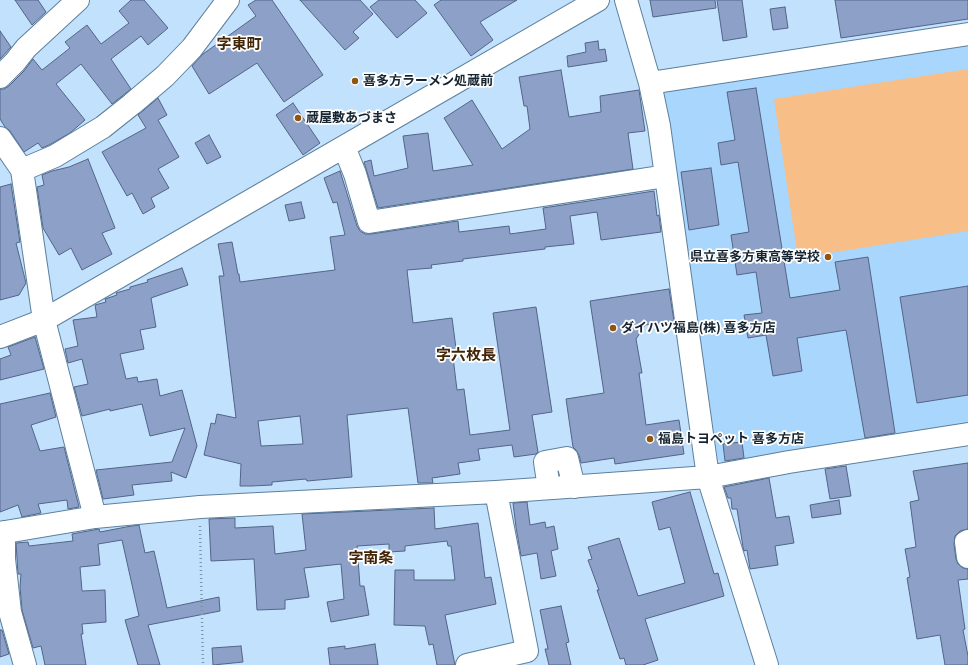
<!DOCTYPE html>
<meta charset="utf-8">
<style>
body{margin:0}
canvas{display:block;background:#c2e1fc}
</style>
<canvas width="968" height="665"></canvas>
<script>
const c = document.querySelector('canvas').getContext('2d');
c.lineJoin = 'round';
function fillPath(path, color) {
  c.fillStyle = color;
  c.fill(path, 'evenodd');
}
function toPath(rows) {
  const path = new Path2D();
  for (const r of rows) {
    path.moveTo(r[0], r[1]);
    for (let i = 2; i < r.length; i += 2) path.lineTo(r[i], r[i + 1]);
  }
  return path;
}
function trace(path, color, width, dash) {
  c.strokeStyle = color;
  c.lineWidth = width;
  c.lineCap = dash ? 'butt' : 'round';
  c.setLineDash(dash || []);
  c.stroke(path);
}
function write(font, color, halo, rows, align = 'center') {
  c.font = font + ' Cabin,"Noto Sans JP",sans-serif';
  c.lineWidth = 3.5;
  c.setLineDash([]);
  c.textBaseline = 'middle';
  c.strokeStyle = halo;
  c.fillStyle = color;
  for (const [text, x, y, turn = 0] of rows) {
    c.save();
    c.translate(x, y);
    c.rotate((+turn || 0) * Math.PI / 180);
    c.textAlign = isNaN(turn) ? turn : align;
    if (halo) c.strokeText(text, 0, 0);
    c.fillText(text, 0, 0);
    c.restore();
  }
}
fillPath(toPath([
 [968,45,968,424,723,463,718,459,662,90]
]), '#a8d6fc');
fillPath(toPath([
 [968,69,968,231,798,258,774,99]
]), '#f7be88');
const building = toPath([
 [15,0,38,0,46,12,32,25,15,0],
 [131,0,144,0,168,28,148,45,141,36,111,59,131,89,112,104,81,64,56,84,85,120,70,133,49,145,42,148,38,143,24,152,10,131,5,127,0,119,0,89,4,89,9,86,24,71,33,59,42,70,70,48,65,42,87,25,101,44,129,23,119,11,131,0],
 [256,0,272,0,323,75,284,102,257,63,209,94,192,66,203,54,256,16,248,5,256,0],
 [300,0,360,0,373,14,353,32,359,38,345,50,300,0],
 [379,0,415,0,427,13,397,38,370,7,379,0],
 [441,0,517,0,480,22,493,40,471,56,434,5,441,0],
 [650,0,715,0,716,8,653,17,650,0],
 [717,0,742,0,747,37,723,41,717,0],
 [835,0,968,0,968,19,841,38,835,0],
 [785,7,788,28,773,30,770,9,785,7],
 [0,31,11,47,0,59,0,31],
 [598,41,599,50,605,49,607,61,568,67,567,56,586,52,585,43,598,41],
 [561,70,569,117,601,112,600,96,639,90,645,131,628,133,633,169,378,208,364,162,371,160,374,176,408,168,403,136,428,133,433,171,473,165,444,118,472,100,502,149,530,129,527,106,524,106,519,77,561,70],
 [756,88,790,298,840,290,835,262,868,257,895,433,865,438,846,330,797,338,802,371,773,376,766,335,748,338,744,315,762,313,756,272,737,275,731,235,749,232,738,162,721,165,718,143,735,140,727,92,756,88],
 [158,98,167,115,158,120,179,157,158,169,169,188,151,198,155,207,143,214,132,193,127,196,102,152,146,128,138,115,158,98],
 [293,103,320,143,303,155,276,115,293,103],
 [209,135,221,157,207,164,195,143,209,135],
 [88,159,115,228,102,233,112,254,82,270,71,248,59,255,43,228,37,187,44,185,42,175,52,171,69,167,88,159],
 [711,168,719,225,689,230,681,172,711,168],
 [340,171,357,226,360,231,365,234,371,234,458,221,459,232,509,226,510,234,546,229,543,208,654,191,657,216,659,215,661,232,601,240,597,212,570,216,574,244,545,247,545,249,463,259,463,261,431,265,432,268,407,270,413,323,452,318,457,356,453,357,457,390,464,389,470,435,510,430,493,313,536,307,552,412,532,415,538,452,536,454,514,457,512,445,478,449,480,460,458,463,460,474,432,478,433,483,418,483,408,408,347,415,352,477,307,481,306,479,272,482,272,485,252,486,240,486,241,464,204,455,211,423,215,424,217,414,236,418,219,276,224,276,218,244,232,242,238,274,239,274,240,282,335,270,330,237,345,235,337,202,333,203,324,178,340,171],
 [300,416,303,444,261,446,258,421,300,416],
 [11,184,20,242,16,243,26,283,19,295,0,300,0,187,11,184],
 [301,202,305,218,289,221,285,205,301,202],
 [182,268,188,285,151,298,156,327,140,330,144,349,120,354,126,379,137,377,138,382,157,379,160,396,182,390,197,446,186,478,171,472,172,481,132,485,134,495,103,499,96,470,172,462,185,428,150,436,142,404,110,411,110,409,82,416,74,387,88,384,82,359,68,363,65,349,78,346,73,320,97,317,95,305,106,302,105,299,117,295,116,293,130,289,130,287,148,282,147,280,182,268],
 [968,286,968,395,917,403,900,297,968,286],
 [669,289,674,321,645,325,636,339,642,373,639,373,646,425,679,420,684,454,615,464,614,458,581,463,579,455,576,450,573,447,566,399,604,393,590,301,669,289],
 [35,337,44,369,0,380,0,359,11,355,8,347,35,337],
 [50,393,56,417,31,425,40,451,64,447,79,507,68,509,67,500,38,504,41,513,22,517,18,505,0,512,0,404,50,393],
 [742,442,744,458,725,461,723,444,742,442],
 [968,463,968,529,960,531,955,536,954,544,956,559,958,564,963,568,968,569,968,579,958,580,965,629,963,630,968,656,968,665,945,665,940,635,917,639,907,578,910,577,905,549,916,547,910,502,919,500,913,471,968,463],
 [846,466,851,496,830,499,825,469,846,466],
 [769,478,776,518,789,516,794,543,775,546,778,565,750,569,747,550,744,551,743,547,737,509,732,509,731,498,728,498,724,487,769,478],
 [690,492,714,574,718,573,724,596,645,619,658,660,643,665,626,665,624,658,620,659,597,590,599,590,588,560,592,559,588,547,619,538,638,596,685,583,670,527,659,530,652,502,690,492],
 [839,500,841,514,812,518,810,505,839,500],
 [527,502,530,525,545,522,546,528,554,526,558,549,551,551,556,576,541,579,537,553,521,556,516,527,513,503,527,502],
 [434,508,435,529,478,523,485,578,491,577,496,604,445,615,455,665,437,665,433,644,429,645,425,626,394,625,395,570,414,570,414,580,455,580,451,546,448,546,447,541,405,546,405,551,389,552,389,544,357,546,360,586,364,586,369,615,331,622,327,602,344,599,341,564,304,568,309,597,285,600,285,609,257,610,254,559,211,561,209,519,235,518,235,528,273,526,275,554,306,550,302,514,434,508],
 [139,525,145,553,154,551,167,608,219,597,220,611,148,625,160,665,138,665,125,620,139,616,122,540,98,544,100,565,80,567,82,591,105,590,106,622,82,624,83,634,81,634,86,665,45,665,41,646,33,648,22,610,20,587,21,574,18,574,16,543,28,542,29,546,73,541,72,534,99,529,100,532,126,527,139,525],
 [561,606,569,642,566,643,571,665,549,665,545,649,548,649,540,610,561,606],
 [0,630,2,630,9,654,0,657,0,630],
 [375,644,378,665,330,665,328,648,345,646,345,649,375,644],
 [241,646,243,662,213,665,212,648,241,646]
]);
fillPath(building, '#8da1c8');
trace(building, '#536489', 1);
const minor = toPath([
 [626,0,650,83,659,126,708,477,767,665],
 [0,77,15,62,26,48,78,0],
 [650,83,968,34],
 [0,138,22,170,44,320,95,517],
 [344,147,355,174,369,222,666,176],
 [22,170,55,156,103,127,132,104,165,76,192,48,228,0],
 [0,337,44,320,598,0],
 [549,488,545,462,567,458,574,487],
 [4,532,4,559,10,612,25,665],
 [0,533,95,517,200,507,496,492,708,477,789,462,968,434],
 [968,541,966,542,968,557],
 [467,665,527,651,496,492]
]);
trace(minor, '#5c809e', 24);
trace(toPath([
 [200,526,203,665]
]), '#7c95a9', 2.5, [1, 3]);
trace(minor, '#fff', 22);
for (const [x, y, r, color] of [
 [355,81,4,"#8f5611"],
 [298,118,4,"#8f5611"],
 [828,257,4,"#8f5611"],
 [613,328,4,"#8f5611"],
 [650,439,4,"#8f5611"]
]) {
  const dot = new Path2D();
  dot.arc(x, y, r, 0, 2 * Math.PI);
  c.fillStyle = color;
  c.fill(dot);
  trace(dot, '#fefefe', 1.5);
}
write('bold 13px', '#152430', '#fefefe', [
 ["喜多方ラーメン処蔵前",363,81],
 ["蔵屋敷あづまさ",306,118],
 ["県立喜多方東高等学校",820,257,"right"],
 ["ダイハツ福島(株) 喜多方店",621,328],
 ["福島トヨペット 喜多方店",658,439]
], 'left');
write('bold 15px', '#412506', '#fefefe', [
 ["字東町",239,45],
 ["字六枚長",466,356],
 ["字南条",371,559]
]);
</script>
